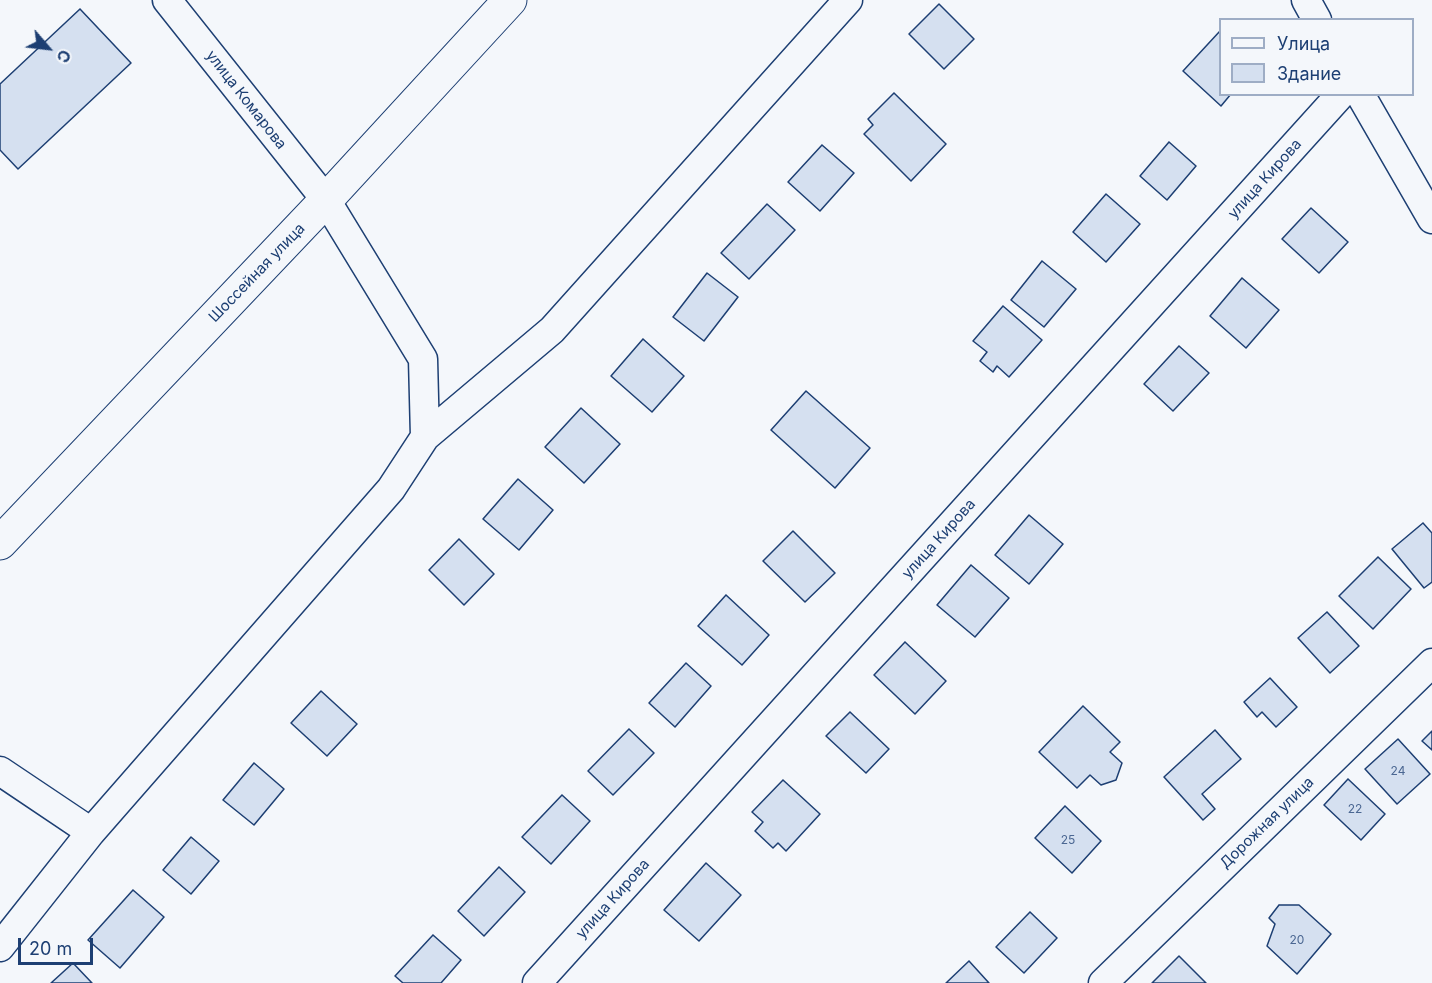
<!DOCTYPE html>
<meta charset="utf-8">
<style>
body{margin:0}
#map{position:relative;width:1432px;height:983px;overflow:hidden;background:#f4f7fb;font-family:Inter,sans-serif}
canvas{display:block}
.legend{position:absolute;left:1219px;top:18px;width:195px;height:78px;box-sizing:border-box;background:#f4f7fb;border:2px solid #9eadc5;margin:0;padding:8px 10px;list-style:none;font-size:18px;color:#1d3f73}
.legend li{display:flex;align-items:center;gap:12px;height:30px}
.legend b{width:30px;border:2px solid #9eadc5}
.north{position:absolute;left:18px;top:18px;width:60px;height:60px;-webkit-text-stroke:4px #f4f7fb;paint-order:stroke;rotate:118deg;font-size:16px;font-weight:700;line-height:24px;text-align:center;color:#1d3f73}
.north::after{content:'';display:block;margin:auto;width:21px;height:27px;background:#1d3f73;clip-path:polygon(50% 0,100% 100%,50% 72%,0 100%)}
.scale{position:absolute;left:18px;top:938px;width:75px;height:27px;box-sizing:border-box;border:3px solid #1d3f73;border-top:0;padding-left:8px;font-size:18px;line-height:21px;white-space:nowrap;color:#1d3f73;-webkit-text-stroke:4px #f4f7fb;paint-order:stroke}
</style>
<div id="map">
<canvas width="1432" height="983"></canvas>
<ul class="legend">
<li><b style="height:8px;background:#f4f7fb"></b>Улица</li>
<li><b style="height:16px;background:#d5e0f0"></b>Здание</li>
</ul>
<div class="north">С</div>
<div class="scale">20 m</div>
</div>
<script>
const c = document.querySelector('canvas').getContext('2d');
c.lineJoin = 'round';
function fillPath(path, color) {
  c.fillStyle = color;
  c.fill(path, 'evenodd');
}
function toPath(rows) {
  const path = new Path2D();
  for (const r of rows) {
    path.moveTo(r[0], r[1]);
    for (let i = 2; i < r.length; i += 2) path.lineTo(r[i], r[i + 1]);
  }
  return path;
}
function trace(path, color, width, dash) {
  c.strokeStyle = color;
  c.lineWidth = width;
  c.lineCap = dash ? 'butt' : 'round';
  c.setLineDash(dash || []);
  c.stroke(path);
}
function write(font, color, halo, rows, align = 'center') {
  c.font = font + ' Inter,sans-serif';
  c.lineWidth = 4.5;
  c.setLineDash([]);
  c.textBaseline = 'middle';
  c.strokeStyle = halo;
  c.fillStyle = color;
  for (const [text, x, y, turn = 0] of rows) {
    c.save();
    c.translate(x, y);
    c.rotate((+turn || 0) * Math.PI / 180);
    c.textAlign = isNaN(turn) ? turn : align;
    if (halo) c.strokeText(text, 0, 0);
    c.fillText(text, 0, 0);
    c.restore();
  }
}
const building = toPath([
 [939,4,974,39,944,69,909,34,939,4],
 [80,9,131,63,18,169,0,150,0,84,80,9],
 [1220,31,1220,94,1231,94,1221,106,1183,71,1220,31],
 [894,93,946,144,911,181,864,134,873,125,868,119,894,93],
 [1169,142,1196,166,1167,200,1140,176,1169,142],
 [822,145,854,173,820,211,788,182,822,145],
 [1106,194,1140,224,1106,262,1073,232,1106,194],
 [767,204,795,230,749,279,721,253,767,204],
 [1311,208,1348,242,1319,273,1282,239,1311,208],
 [1042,261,1076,289,1044,327,1011,300,1042,261],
 [707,273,738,297,704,341,673,317,707,273],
 [1242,278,1279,310,1246,348,1210,316,1242,278],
 [1003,306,1042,340,1009,377,997,366,993,372,980,361,987,352,973,341,1003,306],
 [643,339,684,376,652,412,611,376,643,339],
 [1179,346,1209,373,1173,411,1144,384,1179,346],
 [806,391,870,448,835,488,771,430,806,391],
 [581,408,620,444,584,483,545,447,581,408],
 [518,479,553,510,519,550,483,519,518,479],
 [1029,515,1063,544,1029,584,995,555,1029,515],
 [1423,523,1432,533,1432,582,1424,588,1392,549,1423,523],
 [793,531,835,573,805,602,763,561,793,531],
 [459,539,494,574,464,605,429,570,459,539],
 [1378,557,1411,589,1373,629,1339,596,1378,557],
 [971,565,1009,598,975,637,937,605,971,565],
 [726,595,769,635,742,665,698,626,726,595],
 [1327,612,1359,646,1330,673,1298,638,1327,612],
 [905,642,946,681,915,714,874,675,905,642],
 [686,663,711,686,675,727,649,703,686,663],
 [1270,678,1297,707,1276,727,1262,712,1257,717,1244,702,1270,678],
 [321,691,357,724,327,756,291,723,321,691],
 [1083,706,1120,742,1110,752,1122,763,1116,780,1101,785,1090,775,1077,788,1039,752,1083,706],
 [850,712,889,749,866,773,826,736,850,712],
 [629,729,654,753,613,795,588,771,629,729],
 [1215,730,1241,759,1202,794,1215,809,1203,820,1164,777,1215,730],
 [1432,731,1432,750,1422,741,1432,731],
 [1398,739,1430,774,1397,804,1365,769,1398,739],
 [254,763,284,789,254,825,223,800,254,763],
 [1348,779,1385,814,1361,840,1324,805,1348,779],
 [783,780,820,814,786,851,778,843,773,848,755,831,763,822,752,812,783,780],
 [562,795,590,821,551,864,522,837,562,795],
 [1065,806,1101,841,1072,873,1035,838,1065,806],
 [191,837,219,861,191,894,163,870,191,837],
 [706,863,741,895,699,941,664,910,706,863],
 [499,867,525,892,484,936,458,911,499,867],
 [133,890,164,917,120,968,88,940,133,890],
 [1279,905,1299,905,1331,934,1297,974,1267,946,1275,924,1269,918,1279,905],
 [1030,912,1057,938,1024,973,996,947,1030,912],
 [433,935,461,960,441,983,403,983,395,976,433,935],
 [1179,956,1206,983,1152,983,1179,956],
 [969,961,989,983,946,983,969,961],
 [73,963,92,983,51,983,73,963]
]);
fillPath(building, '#d5e0f0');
trace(building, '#1d3f73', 1.5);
const minor = toPath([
 [1306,0,1317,20],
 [1360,94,1432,219],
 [425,437,552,330,848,0],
 [0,771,91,832],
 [0,947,91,832,391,489,425,437,423,359,326,200,167,0],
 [537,983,1341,94],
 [1103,983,1432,663]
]);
const highway = toPath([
 [0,543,326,200,510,0]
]);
trace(minor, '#1d3f73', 31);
trace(highway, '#1d3f73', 35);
trace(minor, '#f4f7fb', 28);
trace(highway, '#f4f7fb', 33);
write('12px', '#4b6792', null, [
 ["24",1398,771],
 ["22",1355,809],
 ["25",1068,840],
 ["20",1297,940]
]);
write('15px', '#1d3f73', '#f4f7fb', [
 ["улица Комарова",246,100,52],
 ["улица Кирова",1265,179,-48],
 ["Шоссейная улица",257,273,-46],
 ["улица Кирова",939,539,-48],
 ["Дорожная улица",1267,823,-44],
 ["улица Кирова",613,899,-48]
]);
</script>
